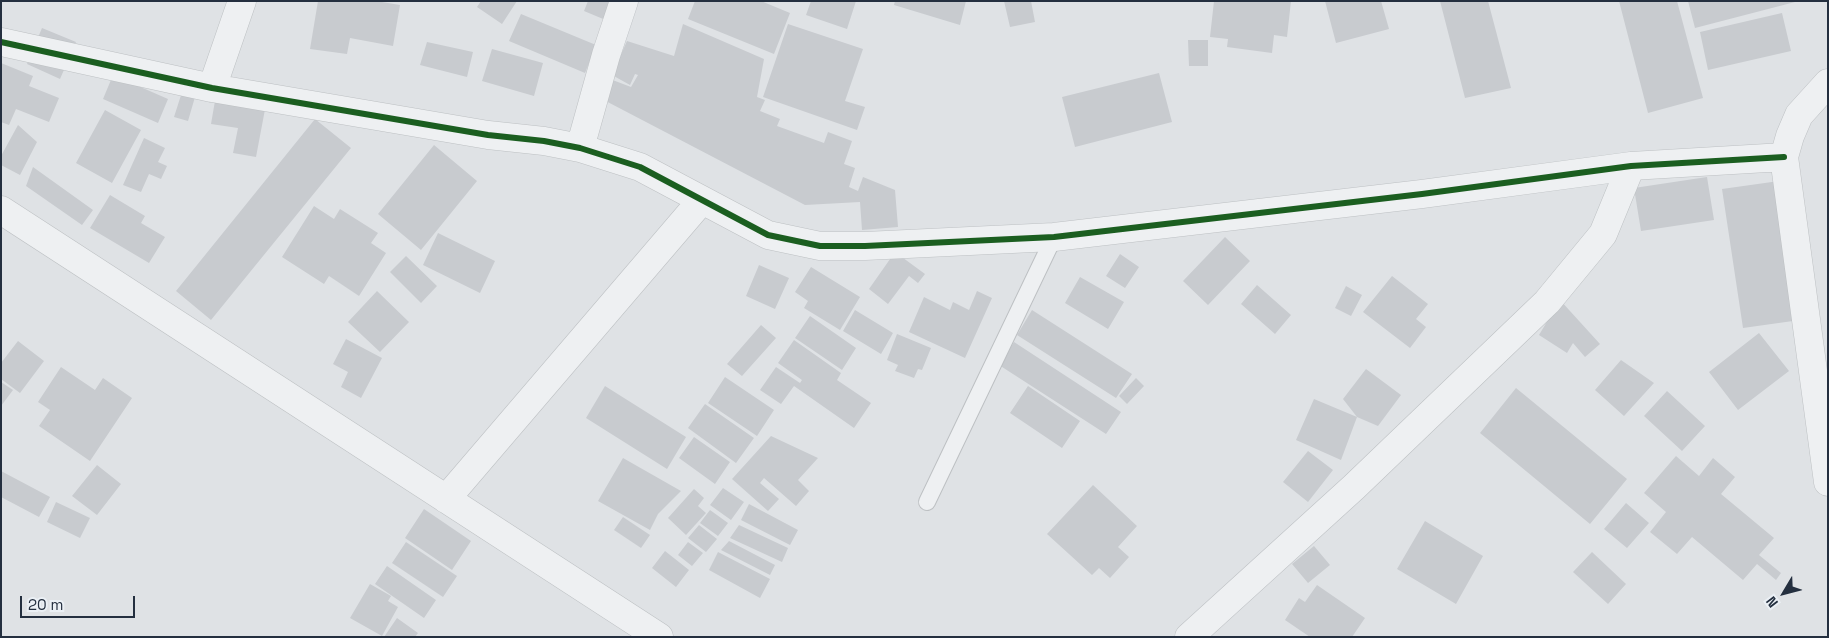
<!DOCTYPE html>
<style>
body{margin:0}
#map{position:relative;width:1829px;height:638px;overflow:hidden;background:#dfe2e5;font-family:"Space Grotesk",sans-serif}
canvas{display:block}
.frame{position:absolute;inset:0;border:2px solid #242f3f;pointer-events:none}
.north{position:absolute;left:1759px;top:568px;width:50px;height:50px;-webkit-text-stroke:4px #ebf0f5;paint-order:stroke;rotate:233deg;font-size:14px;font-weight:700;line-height:20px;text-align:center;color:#242f3f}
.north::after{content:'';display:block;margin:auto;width:18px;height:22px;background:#242f3f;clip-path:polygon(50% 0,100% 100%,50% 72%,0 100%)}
.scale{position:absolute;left:20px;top:596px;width:115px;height:22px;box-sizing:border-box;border:2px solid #242f3f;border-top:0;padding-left:6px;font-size:15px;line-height:18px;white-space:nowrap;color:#242f3f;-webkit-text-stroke:4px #ebf0f5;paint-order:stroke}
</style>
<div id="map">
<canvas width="1829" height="638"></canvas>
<div class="frame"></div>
<div class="north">N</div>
<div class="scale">20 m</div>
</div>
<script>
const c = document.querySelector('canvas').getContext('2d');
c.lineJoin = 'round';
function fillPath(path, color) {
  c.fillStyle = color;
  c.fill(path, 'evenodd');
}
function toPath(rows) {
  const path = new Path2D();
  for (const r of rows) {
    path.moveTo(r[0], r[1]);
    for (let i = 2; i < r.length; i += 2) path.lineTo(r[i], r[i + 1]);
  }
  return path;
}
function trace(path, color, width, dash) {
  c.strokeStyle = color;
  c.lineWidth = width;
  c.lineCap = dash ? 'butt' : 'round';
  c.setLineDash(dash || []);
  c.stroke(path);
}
fillPath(toPath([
 [318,1,376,1,400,5,393,46,350,38,347,54,310,49],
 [481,1,517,1,502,24,477,7],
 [588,1,616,1,608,21,584,11],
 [695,1,761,1,790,13,774,54,688,19],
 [811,1,856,1,847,29,806,15],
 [895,1,966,1,960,25,894,5],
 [1004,1,1031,1,1035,22,1010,27],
 [1214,1,1291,1,1287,37,1274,35,1272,53,1227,47,1228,39,1210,37],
 [1325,1,1381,1,1389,29,1336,43],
 [1440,1,1488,1,1511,88,1465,98],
 [1619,1,1677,1,1703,98,1648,113],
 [1688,1,1795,1,1795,2,1695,28],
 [1782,13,1791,51,1708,70,1700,32],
 [521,14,596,45,585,73,509,41],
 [683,24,764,59,757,97,765,100,760,111,780,119,777,126,824,143,828,132,852,141,844,164,855,168,849,187,858,191,863,177,895,190,898,227,862,230,860,202,805,205,600,98,610,79,631,87,638,75,635,74,630,85,612,75,627,41,674,56],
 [788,24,863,49,845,101,865,107,857,130,763,97],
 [42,28,76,42,60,79,27,64],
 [1188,40,1208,40,1208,66,1189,66],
 [427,42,473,52,467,77,420,65],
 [492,49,543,63,534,96,482,81],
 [1,63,33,76,29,86,59,98,49,122,16,109,9,125,1,122],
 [1159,73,1172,122,1075,147,1062,97],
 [113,75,168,99,158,123,103,99],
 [182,92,195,97,188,121,174,117],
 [216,95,266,104,256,157,233,153,238,128,211,124],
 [105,110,141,130,112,183,76,163],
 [315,119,351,148,211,320,176,291],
 [18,125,37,142,20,175,1,165,1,156],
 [144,138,165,148,158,162,167,166,161,179,149,174,141,192,123,185],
 [434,145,477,181,421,250,378,214],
 [33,167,93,210,82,225,26,186],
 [1707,177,1714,220,1641,231,1634,188],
 [1779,181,1800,320,1743,328,1722,189],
 [110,195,145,216,141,223,165,237,149,263,90,228],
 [314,206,334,219,340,209,378,233,371,243,386,253,359,296,329,276,324,284,282,257],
 [438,233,495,261,480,293,423,265],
 [1225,237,1250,261,1208,305,1183,281],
 [895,252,925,274,918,283,909,276,888,304,869,289],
 [1120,254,1139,267,1125,288,1106,276],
 [406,256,437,286,421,303,390,272],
 [759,265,789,278,775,309,746,296],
 [811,267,860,297,840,330,804,308,808,301,795,292],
 [1392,276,1428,304,1416,319,1426,327,1410,348,1363,312],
 [1080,277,1124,302,1108,329,1065,303],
 [1257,285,1291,315,1275,334,1241,304],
 [1346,286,1362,295,1351,316,1335,308],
 [377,291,409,322,380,352,348,322],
 [977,291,992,298,965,358,909,332,924,297,950,310,953,302,969,310],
 [1560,300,1600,344,1585,357,1573,343,1567,353,1539,335],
 [855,310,893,333,881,354,843,331],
 [1032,310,1132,374,1116,398,1017,335],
 [810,316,856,348,842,370,795,338],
 [761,325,776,338,742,376,727,364],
 [1759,333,1789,371,1738,410,1709,372],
 [897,334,931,348,922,370,918,369,914,378,895,371,898,365,887,360],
 [346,339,382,358,361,398,341,387,348,372,333,364],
 [794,340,841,373,837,380,871,403,854,428,794,386,781,404,760,390,776,367,800,383,802,380,778,363],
 [18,341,44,361,20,393,1,379,1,363],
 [1014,342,1121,412,1106,434,999,365],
 [1621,360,1654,383,1624,416,1595,390],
 [61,367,95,390,103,378,132,398,90,461,39,426,50,410,38,402],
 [1366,369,1401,395,1378,426,1357,417,1343,399],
 [725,377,774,410,757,436,708,403],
 [1136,378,1144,386,1127,404,1119,396],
 [1,382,13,390,1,406],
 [605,386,686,437,667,469,586,418],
 [1028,386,1080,421,1062,448,1010,413],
 [1516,388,1627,479,1590,524,1480,433],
 [1667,391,1705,426,1682,451,1644,416],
 [1314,399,1357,417,1341,460,1296,440],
 [705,404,754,438,736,463,688,428],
 [771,436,818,458,798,480,809,491,796,506,764,478,760,483,779,499,768,511,732,479],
 [694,437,730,462,715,484,679,458],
 [1308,451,1333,470,1308,502,1283,482],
 [1676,456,1699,476,1713,458,1735,477,1721,494,1774,538,1759,555,1781,573,1776,580,1757,564,1743,580,1692,537,1677,554,1650,532,1666,512,1644,493],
 [623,458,681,491,658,514,650,530,598,501],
 [97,465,121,484,97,515,72,496],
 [1,471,50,497,39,517,1,497],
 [1093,485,1137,526,1118,547,1129,557,1110,578,1099,568,1092,575,1047,534],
 [723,488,744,502,731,520,710,505],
 [694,489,704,498,698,506,706,513,686,535,668,518],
 [56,502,90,518,80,538,47,522],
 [1626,503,1649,523,1627,548,1604,529],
 [749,504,798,530,790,545,741,520],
 [424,509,471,541,452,570,405,538],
 [710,510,728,523,718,536,700,523],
 [623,517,650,535,641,548,614,530],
 [1425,521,1483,556,1456,604,1397,569],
 [699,525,717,539,706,552,688,538],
 [739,525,788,548,782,562,730,538],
 [729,541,775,565,770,575,721,550],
 [406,542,457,576,443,597,392,563],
 [688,542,703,553,692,566,678,555],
 [1314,546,1330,565,1308,583,1292,564],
 [665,551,689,570,676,587,652,568],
 [718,552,770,579,760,598,709,570],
 [1592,552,1626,584,1608,604,1573,572],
 [387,566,436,600,424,618,375,584],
 [370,584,391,596,388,601,398,607,382,636,350,618],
 [1317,585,1365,618,1352,637,1310,637,1285,620,1299,598,1305,602],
 [397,618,418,633,415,637,384,637]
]), '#c8cbcf');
const service = toPath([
 [927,502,1054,237]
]);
const minor = toPath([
 [1,42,212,88,488,135,544,141,580,148,640,167,768,235,820,246,865,246,1054,237,1422,194,1631,166,1784,157],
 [1828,83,1799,115,1790,136,1784,157,1828,482],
 [212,88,242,1],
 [580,148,606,55,624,1],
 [1,210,659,637],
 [446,499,702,200],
 [1189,637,1354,487,1547,302,1603,234,1631,166]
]);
trace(service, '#bdc0c3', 18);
trace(minor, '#bdc0c3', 29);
trace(service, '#eef0f2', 16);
trace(minor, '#eef0f2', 28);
trace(toPath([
 [1,42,212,88,488,135,544,141,580,148,640,167,768,235,820,246,865,246,1054,237,1422,194,1631,166,1784,157]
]), '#1b5e20', 6);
</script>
